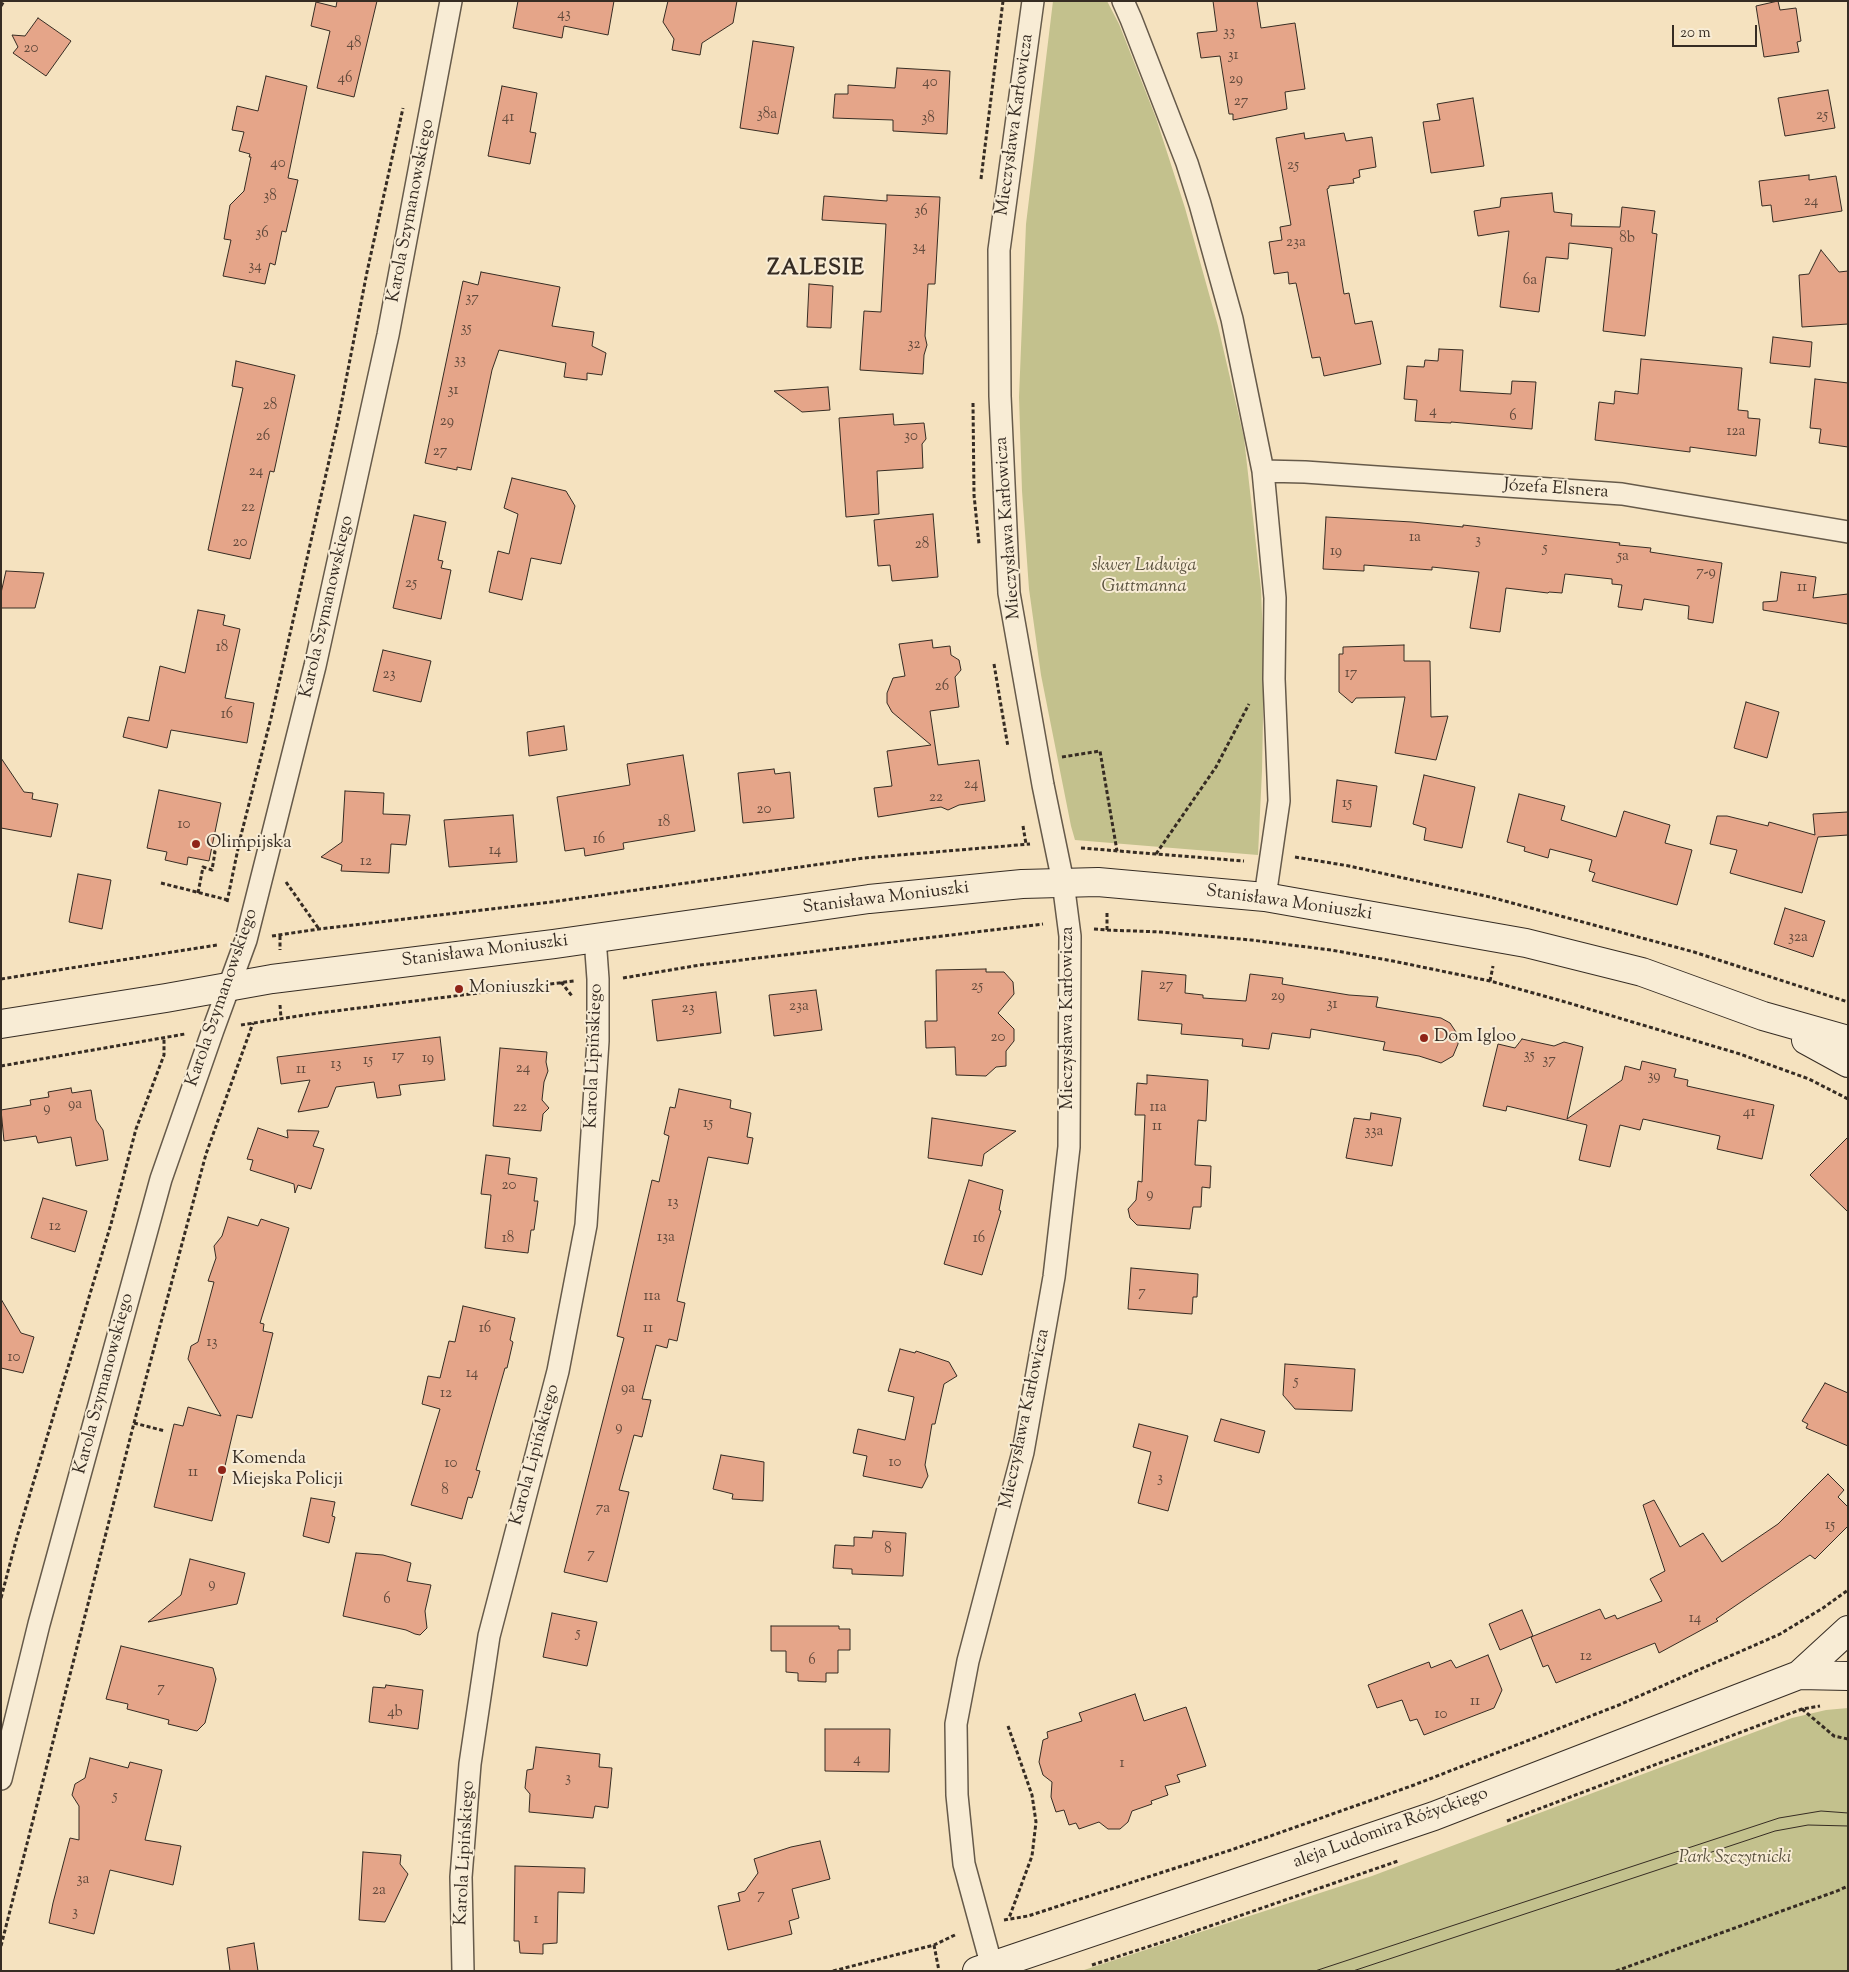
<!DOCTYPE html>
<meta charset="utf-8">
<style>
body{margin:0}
#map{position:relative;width:1849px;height:1972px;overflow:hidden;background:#f5e2bf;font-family:"Sorts Mill Goudy",serif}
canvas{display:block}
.frame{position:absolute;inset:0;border:2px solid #362c23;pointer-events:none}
.scale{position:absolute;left:1672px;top:25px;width:85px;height:22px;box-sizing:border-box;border:2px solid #362c23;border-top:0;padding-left:6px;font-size:15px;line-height:18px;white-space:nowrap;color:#362c23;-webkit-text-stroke:4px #f8ecd5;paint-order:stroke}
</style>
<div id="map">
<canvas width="1849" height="1972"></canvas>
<div class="frame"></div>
<div class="scale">20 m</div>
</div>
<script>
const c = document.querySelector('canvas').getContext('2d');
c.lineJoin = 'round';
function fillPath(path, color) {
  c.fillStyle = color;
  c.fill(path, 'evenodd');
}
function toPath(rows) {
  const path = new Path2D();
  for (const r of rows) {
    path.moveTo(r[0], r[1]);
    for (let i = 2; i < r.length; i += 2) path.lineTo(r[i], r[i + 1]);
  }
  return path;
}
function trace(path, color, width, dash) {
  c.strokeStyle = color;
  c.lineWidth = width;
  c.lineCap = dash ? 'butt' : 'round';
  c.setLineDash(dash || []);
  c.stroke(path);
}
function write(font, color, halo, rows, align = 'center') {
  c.font = font + ' "Sorts Mill Goudy",serif';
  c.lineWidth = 4;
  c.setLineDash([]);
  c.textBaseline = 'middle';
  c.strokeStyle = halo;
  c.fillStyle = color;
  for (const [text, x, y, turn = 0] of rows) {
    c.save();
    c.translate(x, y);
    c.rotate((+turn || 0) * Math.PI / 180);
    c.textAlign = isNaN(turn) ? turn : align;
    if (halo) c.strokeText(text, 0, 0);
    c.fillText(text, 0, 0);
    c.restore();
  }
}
fillPath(toPath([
 [1053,1,1107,1,1119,24,1156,118,1185,208,1218,326,1244,438,1261,589,1264,666,1262,771,1258,855,1075,840,1071,826,1041,675,1029,589,1022,491,1019,397,1026,224],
 [1848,1708,1848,1971,1081,1971,1372,1876,1792,1718,1826,1710]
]), '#c3c18d');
const building = toPath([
 [337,1,377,1,354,97,317,88,330,31,311,26,316,2,336,7,337,1],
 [518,1,614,1,608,35,564,26,562,38,513,28,518,1],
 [668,1,737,1,733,23,702,43,700,55,672,50,674,39,663,22,668,1],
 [1213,1,1257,1,1261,28,1295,23,1305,89,1285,92,1287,109,1233,120,1233,114,1229,114,1220,56,1201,58,1197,33,1217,31,1213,1],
 [1778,1,1780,10,1796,8,1801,41,1797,42,1799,52,1764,57,1756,6,1778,1],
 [38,18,71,41,46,76,13,53,18,47,12,35,25,36,38,18],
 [753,41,794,47,778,134,740,128,753,41],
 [897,68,950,71,947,134,893,131,893,120,833,118,835,94,848,94,848,85,895,88,897,68],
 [266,76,307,86,288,178,298,180,286,232,282,231,275,265,270,263,265,284,223,276,231,240,224,239,230,205,244,191,251,157,249,157,250,154,239,151,244,132,232,130,237,106,258,111,266,76],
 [502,86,537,93,530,132,536,133,530,164,488,156,502,86],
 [1828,90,1835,128,1785,136,1778,98,1828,90],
 [1473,98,1484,166,1431,173,1423,122,1440,120,1437,104,1473,98],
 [1304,133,1305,139,1344,133,1346,141,1372,137,1376,167,1359,170,1360,177,1353,179,1354,183,1329,186,1329,188,1327,189,1344,294,1349,293,1355,324,1372,321,1381,364,1324,376,1320,357,1312,358,1296,283,1289,284,1288,272,1274,274,1269,242,1282,240,1280,227,1291,225,1276,138,1304,133],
 [1809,175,1809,180,1836,176,1842,211,1773,222,1771,205,1762,206,1759,181,1809,175],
 [1552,193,1554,212,1572,214,1571,226,1620,227,1622,207,1655,211,1652,233,1657,234,1645,336,1603,331,1612,248,1569,243,1568,259,1546,257,1539,312,1500,307,1509,231,1478,236,1474,211,1500,207,1501,198,1552,193],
 [887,195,940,197,935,284,928,284,925,336,927,345,924,355,923,374,860,370,864,311,881,312,886,224,822,220,824,196,887,201,887,195],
 [1821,250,1839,272,1848,271,1848,324,1802,327,1799,275,1809,274,1821,250],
 [481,272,560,287,552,326,594,332,592,346,606,353,602,375,587,373,587,380,564,377,566,363,499,350,492,370,471,470,457,467,457,470,425,463,463,281,478,285,481,272],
 [809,284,833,286,831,328,807,327,809,284],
 [1773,337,1812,342,1810,367,1770,363,1773,337],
 [1439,349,1463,350,1460,391,1511,394,1512,381,1536,382,1532,429,1451,422,1451,423,1415,421,1417,400,1404,399,1407,366,1424,367,1425,360,1438,361,1439,349],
 [1641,359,1742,368,1738,410,1748,411,1748,418,1760,419,1756,456,1690,447,1690,452,1595,440,1599,402,1614,404,1615,391,1638,394,1641,359],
 [236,361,295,375,274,472,270,471,250,559,208,550,243,388,232,386,236,361],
 [1815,379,1848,383,1848,447,1819,443,1821,429,1810,428,1815,379],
 [828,387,830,410,802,412,774,391,828,387],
 [893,414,894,425,924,423,926,439,922,444,923,468,877,471,879,514,846,517,839,418,893,414],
 [512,478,566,491,575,506,561,564,531,558,522,600,489,592,498,551,509,554,518,514,504,508,512,478],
 [933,514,938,577,892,581,890,565,878,566,874,520,933,514],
 [414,515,446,522,438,560,443,561,441,568,451,570,441,619,393,608,414,515],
 [1326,517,1412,522,1463,527,1463,525,1620,543,1619,545,1651,548,1650,552,1722,563,1713,623,1688,619,1689,606,1644,599,1642,610,1618,607,1622,585,1612,584,1612,579,1565,574,1562,593,1549,592,1548,593,1506,588,1500,632,1470,628,1479,572,1432,567,1432,570,1364,565,1364,571,1323,569,1326,517],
 [6,571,44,573,35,608,1,608,1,593,6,571],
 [1781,572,1816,577,1813,598,1848,594,1848,624,1763,610,1763,602,1777,601,1781,572],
 [198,610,225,615,223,625,240,629,225,698,254,703,247,743,171,730,167,748,123,737,128,717,149,721,160,666,185,673,198,610],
 [932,640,933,648,950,646,951,655,959,660,961,670,955,677,959,707,930,711,938,765,979,760,985,801,959,805,948,810,941,807,878,817,874,788,892,786,887,751,931,745,892,712,887,703,887,693,893,678,905,676,899,644,932,640],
 [1404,645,1404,661,1430,661,1431,717,1448,716,1436,760,1395,753,1405,697,1356,698,1352,703,1339,692,1339,654,1343,654,1343,647,1404,645],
 [383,650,431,661,421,702,373,691,383,650],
 [1746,702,1779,712,1767,758,1734,748,1746,702],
 [564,726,567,750,529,756,527,732,564,726],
 [683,755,695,831,623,843,624,849,585,856,584,848,565,851,557,797,630,785,627,764,683,755],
 [1,758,24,792,33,793,32,799,58,804,51,837,1,828,1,758],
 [774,769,775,774,790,772,794,818,743,823,738,773,774,769],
 [1424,775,1475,787,1462,848,1424,840,1426,828,1413,824,1424,775],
 [1337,780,1377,786,1371,827,1332,822,1337,780],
 [159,790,221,803,209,861,188,857,187,865,165,860,167,852,147,848,159,790],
 [345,791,384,793,383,814,410,815,406,845,391,844,389,873,341,871,342,865,321,857,342,842,345,791],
 [1519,794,1565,806,1561,820,1616,837,1624,811,1670,825,1665,843,1692,850,1677,905,1592,881,1595,873,1589,871,1592,860,1550,849,1548,858,1524,851,1525,847,1507,842,1519,794],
 [1848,812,1848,835,1818,837,1802,893,1730,873,1737,850,1710,844,1717,816,1727,816,1768,826,1769,822,1815,835,1813,814,1848,812],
 [513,815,517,862,449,867,444,820,513,815],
 [78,874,111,880,102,929,69,922,78,874],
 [1785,908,1825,921,1813,957,1774,944,1785,908],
 [986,969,986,972,1004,972,1013,982,1014,994,998,1013,1014,1029,1014,1041,1006,1051,1006,1066,996,1067,986,1076,956,1075,955,1047,926,1048,925,1021,937,1021,936,970,986,969],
 [1142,971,1186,975,1185,993,1203,995,1203,998,1246,1001,1250,974,1283,978,1282,984,1349,995,1378,997,1376,1007,1441,1018,1450,1023,1458,1035,1458,1044,1453,1056,1441,1063,1419,1056,1383,1050,1385,1042,1311,1029,1310,1038,1272,1033,1269,1049,1242,1046,1243,1039,1181,1034,1182,1024,1138,1020,1142,971],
 [816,990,822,1030,774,1036,769,995,816,990],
 [716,992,721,1033,657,1041,652,1000,716,992],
 [440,1037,445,1080,399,1085,401,1095,377,1098,374,1082,336,1087,328,1107,298,1112,310,1080,281,1084,277,1057,440,1037],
 [1522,1039,1554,1046,1564,1042,1583,1047,1567,1119,1622,1080,1625,1066,1640,1070,1642,1061,1676,1069,1674,1077,1688,1080,1687,1086,1774,1105,1762,1159,1717,1149,1720,1136,1643,1119,1640,1130,1620,1125,1610,1167,1579,1160,1587,1125,1507,1106,1506,1111,1483,1106,1498,1044,1515,1048,1522,1039],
 [500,1048,547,1052,546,1062,548,1071,544,1082,542,1100,549,1108,543,1114,541,1131,493,1126,500,1048],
 [1147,1075,1208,1080,1206,1121,1198,1120,1195,1165,1211,1166,1210,1188,1202,1187,1201,1207,1193,1207,1190,1229,1137,1225,1130,1218,1128,1209,1136,1200,1138,1181,1142,1182,1145,1115,1135,1115,1137,1083,1147,1084,1147,1075],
 [71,1088,72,1093,91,1090,96,1120,103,1130,108,1160,76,1166,71,1137,38,1143,36,1136,4,1141,1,1110,31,1105,30,1100,49,1097,48,1092,71,1088],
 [679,1089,731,1100,730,1108,751,1113,747,1137,753,1138,748,1164,708,1157,677,1301,685,1303,677,1341,669,1339,667,1348,656,1345,642,1399,651,1400,642,1437,634,1435,619,1490,629,1492,607,1582,564,1572,624,1338,617,1336,652,1180,659,1182,669,1136,664,1134,670,1107,675,1108,679,1089],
 [1371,1113,1401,1118,1392,1166,1346,1158,1354,1118,1370,1120,1371,1113],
 [932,1118,1016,1131,984,1154,982,1166,928,1158,932,1118],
 [258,1128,288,1138,287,1130,319,1131,313,1146,324,1149,311,1189,298,1185,295,1193,294,1184,250,1170,253,1160,247,1159,258,1128],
 [1848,1137,1848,1212,1810,1175,1848,1137],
 [486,1155,510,1158,508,1174,537,1178,534,1201,538,1201,534,1230,531,1230,528,1253,485,1248,491,1195,481,1194,486,1155],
 [969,1180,1003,1190,999,1210,1001,1211,982,1275,944,1264,969,1180],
 [43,1198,87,1211,75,1252,31,1238,43,1198],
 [228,1217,258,1226,261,1219,289,1228,260,1323,264,1324,263,1331,273,1333,252,1418,237,1415,212,1521,154,1507,174,1424,183,1426,188,1407,221,1416,188,1359,191,1346,198,1342,214,1282,208,1281,216,1258,214,1246,222,1236,228,1217],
 [1131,1268,1198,1274,1197,1297,1193,1297,1192,1314,1128,1309,1131,1268],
 [1,1299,21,1333,34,1337,23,1373,1,1368,1,1299],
 [463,1306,515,1318,510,1340,513,1342,507,1368,505,1368,476,1470,480,1471,476,1485,472,1498,468,1497,462,1519,411,1505,440,1409,422,1404,428,1376,440,1378,449,1341,455,1342,463,1306],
 [900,1349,915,1353,916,1351,949,1362,957,1376,944,1384,935,1424,932,1424,925,1465,928,1476,922,1488,863,1476,867,1456,853,1453,858,1429,905,1440,914,1397,888,1391,900,1349],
 [1285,1364,1355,1369,1352,1411,1295,1409,1283,1395,1285,1364],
 [1825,1383,1848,1393,1848,1446,1806,1428,1808,1424,1802,1421,1825,1383],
 [1221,1419,1265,1431,1259,1453,1214,1441,1221,1419],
 [1139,1424,1188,1436,1168,1511,1138,1503,1151,1452,1133,1447,1139,1424],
 [721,1455,764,1462,763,1501,732,1499,733,1494,713,1489,721,1455],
 [1828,1474,1844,1490,1838,1497,1848,1507,1848,1526,1815,1559,1810,1555,1716,1619,1718,1621,1659,1653,1655,1643,1556,1683,1548,1665,1543,1667,1531,1637,1600,1609,1605,1619,1615,1615,1617,1619,1662,1601,1650,1579,1665,1571,1643,1505,1654,1500,1680,1547,1703,1533,1722,1562,1778,1524,1828,1474],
 [311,1498,335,1502,332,1516,335,1517,329,1543,303,1536,311,1498],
 [873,1531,906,1533,903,1576,852,1574,852,1569,833,1568,835,1545,854,1546,854,1537,872,1538,873,1531],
 [356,1553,383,1555,411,1563,407,1581,431,1585,425,1611,427,1628,420,1635,415,1634,406,1630,343,1616,356,1553],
 [190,1559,245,1573,237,1604,148,1622,181,1595,190,1559],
 [1522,1610,1533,1636,1500,1650,1489,1624,1522,1610],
 [552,1613,597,1622,587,1666,543,1657,552,1613],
 [771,1626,839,1626,839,1629,850,1629,850,1650,838,1650,838,1673,826,1673,826,1682,798,1681,798,1673,786,1672,786,1651,771,1651,771,1626],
 [121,1646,213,1668,216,1679,205,1723,197,1731,168,1724,169,1720,127,1709,128,1704,106,1699,121,1646],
 [1488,1655,1502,1690,1494,1708,1424,1735,1417,1719,1410,1721,1402,1700,1377,1708,1368,1685,1429,1662,1431,1668,1451,1660,1456,1668,1488,1655],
 [386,1685,423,1690,418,1729,369,1722,373,1687,385,1688,386,1685],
 [1135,1694,1144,1721,1186,1707,1206,1766,1177,1775,1180,1782,1165,1786,1168,1795,1151,1801,1152,1804,1132,1811,1128,1822,1120,1829,1108,1829,1099,1822,1079,1829,1076,1823,1069,1825,1064,1810,1056,1812,1051,1797,1052,1782,1043,1775,1039,1762,1043,1740,1048,1738,1047,1732,1082,1721,1079,1713,1135,1694],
 [825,1729,890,1729,889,1772,825,1771,825,1729],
 [536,1747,600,1754,599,1767,612,1768,608,1808,595,1806,593,1818,529,1812,530,1794,525,1788,527,1770,533,1769,536,1747],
 [90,1758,128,1768,130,1762,162,1770,145,1840,181,1846,173,1885,110,1870,94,1934,49,1923,53,1903,70,1838,79,1840,79,1806,72,1795,75,1784,85,1778,90,1758],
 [820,1841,830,1879,792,1889,799,1918,789,1921,792,1934,728,1950,718,1906,740,1901,738,1893,745,1891,758,1873,754,1859,791,1847,820,1841],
 [363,1852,401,1855,400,1864,408,1874,385,1922,359,1920,363,1852],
 [515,1866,585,1868,584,1893,558,1892,557,1943,543,1944,543,1954,520,1953,519,1941,514,1941,515,1866],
 [254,1943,258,1971,230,1971,227,1948,254,1943]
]);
fillPath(building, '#e5a589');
trace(building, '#362c23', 1);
const street = toPath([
 [1123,1,1131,19,1187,163,1200,204,1232,319,1263,471,1275,598,1274,679,1279,801,1265,897],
 [1263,471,1305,472,1622,494,1848,532],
 [1,1779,39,1624,161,1179,213,1030,246,940,315,666,388,335,451,1],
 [992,1967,964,1864,957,1795,956,1724,968,1661,1023,1452,1054,1277,1069,1147,1070,936,1063,882,1043,785,1009,593,1000,396,999,250,1033,1],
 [463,1971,461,1877,470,1764,489,1636,558,1371,586,1225,598,1041,598,979,595,938]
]);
const secondary = toPath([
 [1,1024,166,998,272,979,554,944,869,899,1022,884,1098,882,1265,897,1526,943,1642,972,1763,1016,1848,1040],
 [1806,1040,1848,1063],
 [1799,1675,1848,1630],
 [977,1971,1434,1816,1799,1675,1848,1676]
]);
trace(street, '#665a4a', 24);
trace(secondary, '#362c23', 30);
trace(toPath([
 [1,6,4,1],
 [981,179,1003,1],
 [973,403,974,495,979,544],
 [994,664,1008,747],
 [1062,757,1100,751,1117,851],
 [1023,826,1026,844],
 [1081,848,1244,861],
 [1156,854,1216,767,1249,704],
 [1295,857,1349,866,1490,897,1694,952,1848,1002],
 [286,882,319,929],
 [161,883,228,900],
 [198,893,203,867,212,870,215,852,211,851],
 [227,902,240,839,271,718,338,421,367,272,403,108],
 [1094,929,1107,930,1107,912],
 [1107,930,1161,932,1251,940,1331,950,1393,961,1490,981,1562,1001,1740,1054,1809,1079,1848,1099],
 [272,936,319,929,551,902,864,858,1030,844],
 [280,936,280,950],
 [623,978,700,965,1043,924],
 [1,979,217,945],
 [1490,981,1493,966],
 [561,982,572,996],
 [280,1005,281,1018],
 [241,1025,311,1014,574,981],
 [1,1066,185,1034],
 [134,1423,165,1431],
 [1,1598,17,1537,111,1224,136,1129,164,1055,164,1038],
 [1802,1709,1834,1736,1848,1739],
 [1008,1726,1032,1795,1036,1822,1032,1856,1009,1918],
 [1507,1821,1802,1709,1820,1706],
 [1004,1920,1028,1916,1231,1850,1414,1785,1619,1705,1780,1634,1823,1608,1848,1590],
 [934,1945,939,1971],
 [1,1946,134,1423,206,1154,253,1023],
 [1092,1965,1181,1936,1398,1861],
 [833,1971,934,1945,957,1934],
 [1616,1971,1837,1891,1848,1886]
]), '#362c23', 3, [4, 2.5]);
trace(street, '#f8ecd5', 21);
trace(secondary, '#f8ecd5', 28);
trace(toPath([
 [1315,1971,1779,1818,1821,1811,1848,1813],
 [1353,1971,1775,1831,1808,1825,1848,1826]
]), '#362c23', 1);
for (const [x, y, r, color] of [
 [196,844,5,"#8f2418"],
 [459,989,5,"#8f2418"],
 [1424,1038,5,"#8f2418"],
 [222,1470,5,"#8f2418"]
]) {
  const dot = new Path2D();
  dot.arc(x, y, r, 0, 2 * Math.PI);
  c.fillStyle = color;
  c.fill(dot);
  trace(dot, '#f8ecd5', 2);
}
write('15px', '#624a3c', null, [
 ["43",564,15],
 ["33",1229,33],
 ["48",354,44],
 ["20",31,49],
 ["31",1233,56],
 ["46",345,79],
 ["29",1236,80],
 ["40",930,83],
 ["27",1241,102],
 ["38a",767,115],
 ["25",1822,116],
 ["41",508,118],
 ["38",928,119],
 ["40",278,164],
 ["25",1293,166],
 ["38",270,197],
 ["24",1811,202],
 ["36",921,212],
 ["36",262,234],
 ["8b",1627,239],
 ["23a",1296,243],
 ["34",919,248],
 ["34",255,267],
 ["6a",1530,281],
 ["37",472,299],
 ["35",466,329],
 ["32",914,345],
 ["33",460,361],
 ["31",453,391],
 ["28",270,406],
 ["4",1433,412],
 ["6",1513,417],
 ["29",447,422],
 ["12a",1736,432],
 ["26",263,437],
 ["30",911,437],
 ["27",440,452],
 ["24",256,472],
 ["22",248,508],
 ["1a",1415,538],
 ["3",1478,541],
 ["20",240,543],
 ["28",922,545],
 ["5",1545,549],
 ["19",1336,552],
 ["5a",1623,557],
 ["7-9",1706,573],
 ["25",411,584],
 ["11",1802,588],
 ["18",222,648],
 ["17",1351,674],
 ["23",389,675],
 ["26",942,687],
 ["16",227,715],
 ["24",971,785],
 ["22",936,798],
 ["15",1347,804],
 ["20",764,810],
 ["18",664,823],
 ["10",184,825],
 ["16",599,840],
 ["14",495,851],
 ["12",366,862],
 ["32a",1798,938],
 ["27",1166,986],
 ["25",977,987],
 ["29",1278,997],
 ["31",1332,1005],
 ["23a",799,1007],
 ["23",688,1009],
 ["20",998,1038],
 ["35",1529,1056],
 ["17",398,1057],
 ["19",428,1059],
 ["15",368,1061],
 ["37",1549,1061],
 ["13",336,1065],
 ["24",523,1069],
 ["11",301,1070],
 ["39",1654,1077],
 ["9a",75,1105],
 ["22",520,1108],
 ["11a",1158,1108],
 ["9",47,1109],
 ["41",1749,1113],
 ["15",708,1124],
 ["11",1157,1127],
 ["33a",1374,1132],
 ["20",509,1186],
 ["9",1150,1195],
 ["13",673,1203],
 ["12",55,1227],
 ["13a",666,1238],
 ["18",508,1239],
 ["16",979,1239],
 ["7",1142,1293],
 ["11a",652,1297],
 ["16",485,1329],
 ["11",648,1329],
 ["13",212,1343],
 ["10",14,1358],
 ["14",472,1374],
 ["5",1296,1382],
 ["9a",628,1389],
 ["12",446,1394],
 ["9",619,1428],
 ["10",895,1463],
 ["10",451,1464],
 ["11",193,1473],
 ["3",1160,1479],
 ["8",445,1491],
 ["7a",603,1509],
 ["15",1830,1526],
 ["8",888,1550],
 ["7",591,1555],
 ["9",212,1585],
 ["6",387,1600],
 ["14",1695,1619],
 ["5",578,1634],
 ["12",1586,1657],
 ["6",812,1661],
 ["7",161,1689],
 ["11",1475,1702],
 ["4b",395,1713],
 ["10",1441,1715],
 ["4",857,1760],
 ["1",1122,1764],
 ["3",568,1779],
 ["5",115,1797],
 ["3a",83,1880],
 ["2a",379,1891],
 ["7",761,1896],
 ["3",75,1913],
 ["1",536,1920]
]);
write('18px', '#362c23', '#f8ecd5', [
 ["Mieczysława Karłowicza",1016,125,-82],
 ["Karola Szymanowskiego",412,211,-79],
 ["Józefa Elsnera",1556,490,4],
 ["Mieczysława Karłowicza",1009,528,-94],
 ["Karola Szymanowskiego",328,607,-77],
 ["Stanisława Moniuszki",886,899,-7],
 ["Stanisława Moniuszki",1289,904,8],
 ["Stanisława Moniuszki",485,952,-7],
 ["Karola Szymanowskiego",223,998,-71],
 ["Mieczysława Karłowicza",1069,1018,-90],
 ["Karola Lipińskiego",595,1056,-88],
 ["Karola Szymanowskiego",105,1384,-75],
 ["Mieczysława Karłowicza",1026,1419,-78],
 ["Karola Lipińskiego",536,1455,-75],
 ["aleja Ludomira Różyckiego",1391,1829,-20],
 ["Karola Lipińskiego",466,1853,-87]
]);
write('italic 18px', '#59513e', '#f8ecd5', [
 ["skwer Ludwiga",1144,567],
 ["Guttmanna",1144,588],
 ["Park Szczytnicki",1735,1859]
]);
write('18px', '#362c23', '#f8ecd5', [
 ["Olimpijska",206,844],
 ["Moniuszki",469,989],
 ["Dom Igloo",1434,1038],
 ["Komenda",232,1460],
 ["Miejska Policji",232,1481]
], 'left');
c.letterSpacing = '1px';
write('bold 22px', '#362c23', '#f8ecd5', [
 ["ZALESIE",816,270]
]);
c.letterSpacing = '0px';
</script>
